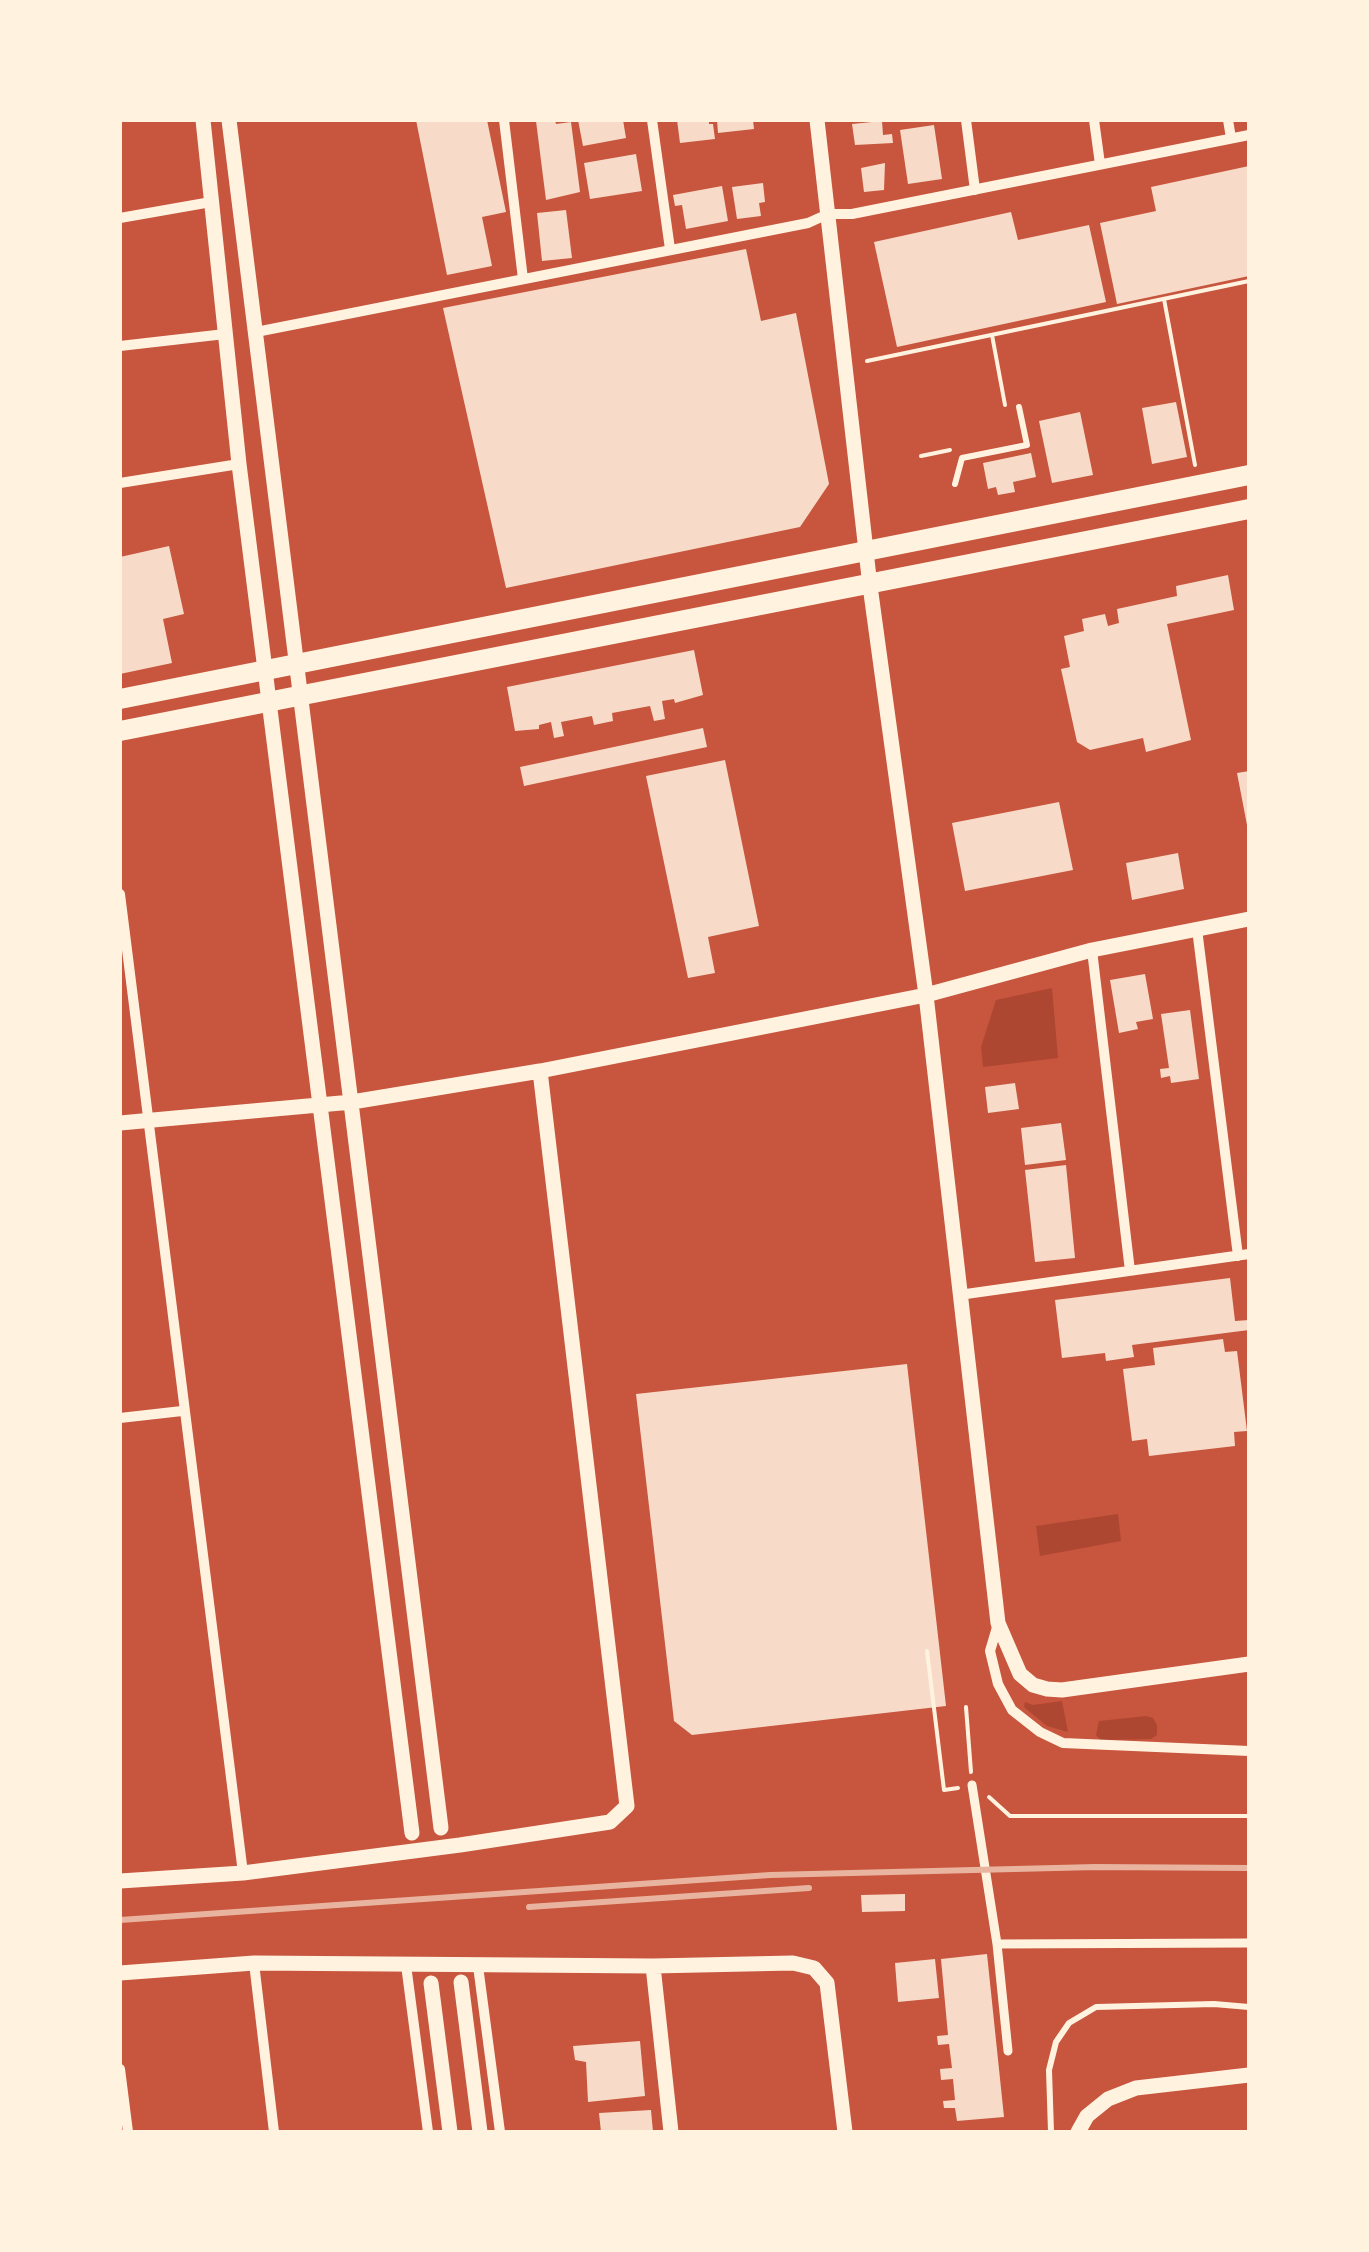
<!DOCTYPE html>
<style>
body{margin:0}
#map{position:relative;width:1369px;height:2252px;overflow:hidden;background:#c8553d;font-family:"Open Sans",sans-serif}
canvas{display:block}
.frame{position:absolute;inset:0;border:122px solid #fff3e0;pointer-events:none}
</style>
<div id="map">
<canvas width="1369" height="2252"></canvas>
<div class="frame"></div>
</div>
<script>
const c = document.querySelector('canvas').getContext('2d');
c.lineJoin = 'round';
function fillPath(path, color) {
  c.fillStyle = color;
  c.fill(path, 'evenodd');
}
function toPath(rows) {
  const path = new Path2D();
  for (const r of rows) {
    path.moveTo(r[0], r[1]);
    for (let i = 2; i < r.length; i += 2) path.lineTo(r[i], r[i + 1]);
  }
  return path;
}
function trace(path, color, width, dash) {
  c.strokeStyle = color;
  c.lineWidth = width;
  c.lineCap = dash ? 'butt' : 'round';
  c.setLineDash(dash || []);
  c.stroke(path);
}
fillPath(toPath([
 [1052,988,1058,1058,983,1067,981,1047,996,1000],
 [1118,1514,1121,1541,1040,1556,1036,1526],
 [1062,1701,1068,1732,1047,1726,1024,1707,1025,1702,1033,1705],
 [1146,1716,1153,1718,1157,1725,1157,1735,1151,1739,1101,1740,1096,1735,1099,1721]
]), '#ae4732');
fillPath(toPath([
 [416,120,487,120,506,212,482,217,492,266,447,275],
 [555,120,556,124,571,122,580,192,546,200,536,121],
 [578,120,623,120,626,138,583,146],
 [677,120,709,120,709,124,713,124,715,139,680,143],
 [717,120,753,120,754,129,718,133],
 [882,121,883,135,892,134,893,143,855,145,852,124],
 [934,125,942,179,908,184,900,130],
 [636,154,642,191,590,199,584,163],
 [885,163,884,190,864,192,861,168],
 [1249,166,1249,276,1117,304,1100,223,1156,211,1151,187],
 [763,183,765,202,759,203,761,216,737,219,732,187],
 [722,186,728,221,686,229,682,205,675,206,673,195],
 [566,210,572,258,542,261,537,213],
 [1011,212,1018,240,1089,225,1106,302,897,347,874,242],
 [746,249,761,321,796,313,829,484,800,527,506,588,443,308],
 [1176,402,1187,457,1152,464,1142,408],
 [1080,412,1093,475,1052,483,1039,421],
 [1031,453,1036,477,1013,482,1015,492,998,495,996,487,988,489,983,463],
 [169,546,184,614,163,619,172,663,120,674,120,557],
 [1228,575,1234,610,1167,624,1191,740,1146,752,1143,738,1090,750,1077,742,1061,669,1070,667,1064,636,1084,631,1082,619,1105,614,1108,626,1119,623,1117,609,1177,596,1176,586],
 [694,650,703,695,675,703,674,699,662,701,665,719,654,721,650,706,612,713,613,721,594,725,592,716,561,722,564,736,554,738,551,722,539,725,539,729,515,731,507,687],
 [703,728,707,747,524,786,520,767],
 [725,760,759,926,708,937,715,973,688,978,646,776],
 [1249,771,1249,825,1247,825,1237,773],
 [1059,802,1073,870,965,891,952,823],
 [1178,853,1184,889,1132,900,1126,863],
 [1145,974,1153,1019,1136,1022,1138,1029,1119,1033,1110,980],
 [1190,1010,1199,1079,1171,1083,1170,1076,1161,1078,1160,1069,1169,1068,1161,1014],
 [1015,1083,1019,1109,988,1113,985,1087],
 [1061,1123,1066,1160,1025,1165,1021,1128],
 [1066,1165,1075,1258,1035,1262,1025,1170],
 [1230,1278,1235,1321,1249,1320,1249,1330,1132,1345,1134,1357,1106,1361,1105,1353,1062,1358,1055,1300],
 [1223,1339,1225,1352,1237,1351,1247,1431,1234,1432,1235,1446,1149,1456,1147,1439,1132,1441,1123,1369,1155,1365,1153,1348],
 [907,1364,946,1706,692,1735,674,1721,636,1394],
 [905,1894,905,1911,862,1912,861,1895],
 [987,1954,1004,2117,957,2121,955,2108,944,2108,943,2101,955,2100,953,2079,941,2080,940,2069,952,2068,949,2044,938,2045,937,2036,948,2035,941,1959],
 [935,1959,939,1998,898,2002,895,1963],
 [640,2041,645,2096,588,2102,586,2062,575,2060,573,2046],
 [651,2110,653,2132,601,2132,599,2113]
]), '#f7dbc8');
trace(toPath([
 [1164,299,1195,465],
 [992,335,1005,405],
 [867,361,1249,281],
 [921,456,950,450],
 [927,1651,944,1790,958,1788],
 [966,1707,971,1772],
 [989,1797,1010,1816,1249,1816]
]), '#fff3e0', 4);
trace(toPath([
 [955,484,962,458,1027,445,1019,407],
 [1051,2132,1049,2070,1056,2042,1069,2023,1096,2007,1214,2004,1249,2007]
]), '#fff3e0', 6);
trace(toPath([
 [972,1785,997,1944,1008,2051],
 [997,1944,1249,1943]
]), '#fff3e0', 9);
trace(toPath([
 [504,120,523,279],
 [652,120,670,249],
 [966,120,975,190],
 [1094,120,1100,164],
 [1228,120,1231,138],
 [120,218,211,202],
 [256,332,808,223,828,214,852,214,1249,135],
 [120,346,225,334],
 [120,483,239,464],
 [120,894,243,1873],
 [1197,929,1238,1256],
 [1092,950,1130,1271],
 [959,1295,1249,1254],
 [120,1418,182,1411],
 [998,1624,990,1651,998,1684,1012,1710,1040,1732,1063,1743,1249,1751],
 [254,1963,274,2132],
 [406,1965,428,2132],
 [478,1966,500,2132],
 [120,2069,128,2132]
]), '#fff3e0', 10);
trace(toPath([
 [203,120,239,464,412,1833],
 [229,120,441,1828],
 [817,120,870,586,926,995,998,1623,1020,1674,1033,1685,1047,1689,1062,1690,1249,1664],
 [120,1123,352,1102,540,1071,926,995,1092,950,1249,919],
 [120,1881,243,1873,460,1845,610,1822,627,1806,540,1071],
 [653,1966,671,2132],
 [120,1973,254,1963,653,1966,793,1963,814,1968,827,1983,845,2132],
 [461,1982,480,2132],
 [431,1983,450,2132],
 [1078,2132,1087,2116,1108,2099,1136,2088,1249,2075]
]), '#fff3e0', 15);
trace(toPath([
 [120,699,1249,475],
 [120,731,1249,509]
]), '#fff3e0', 20);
trace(toPath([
 [529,1907,809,1888],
 [120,1920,770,1875,1096,1867,1249,1868]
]), '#e9b49f', 6);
</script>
